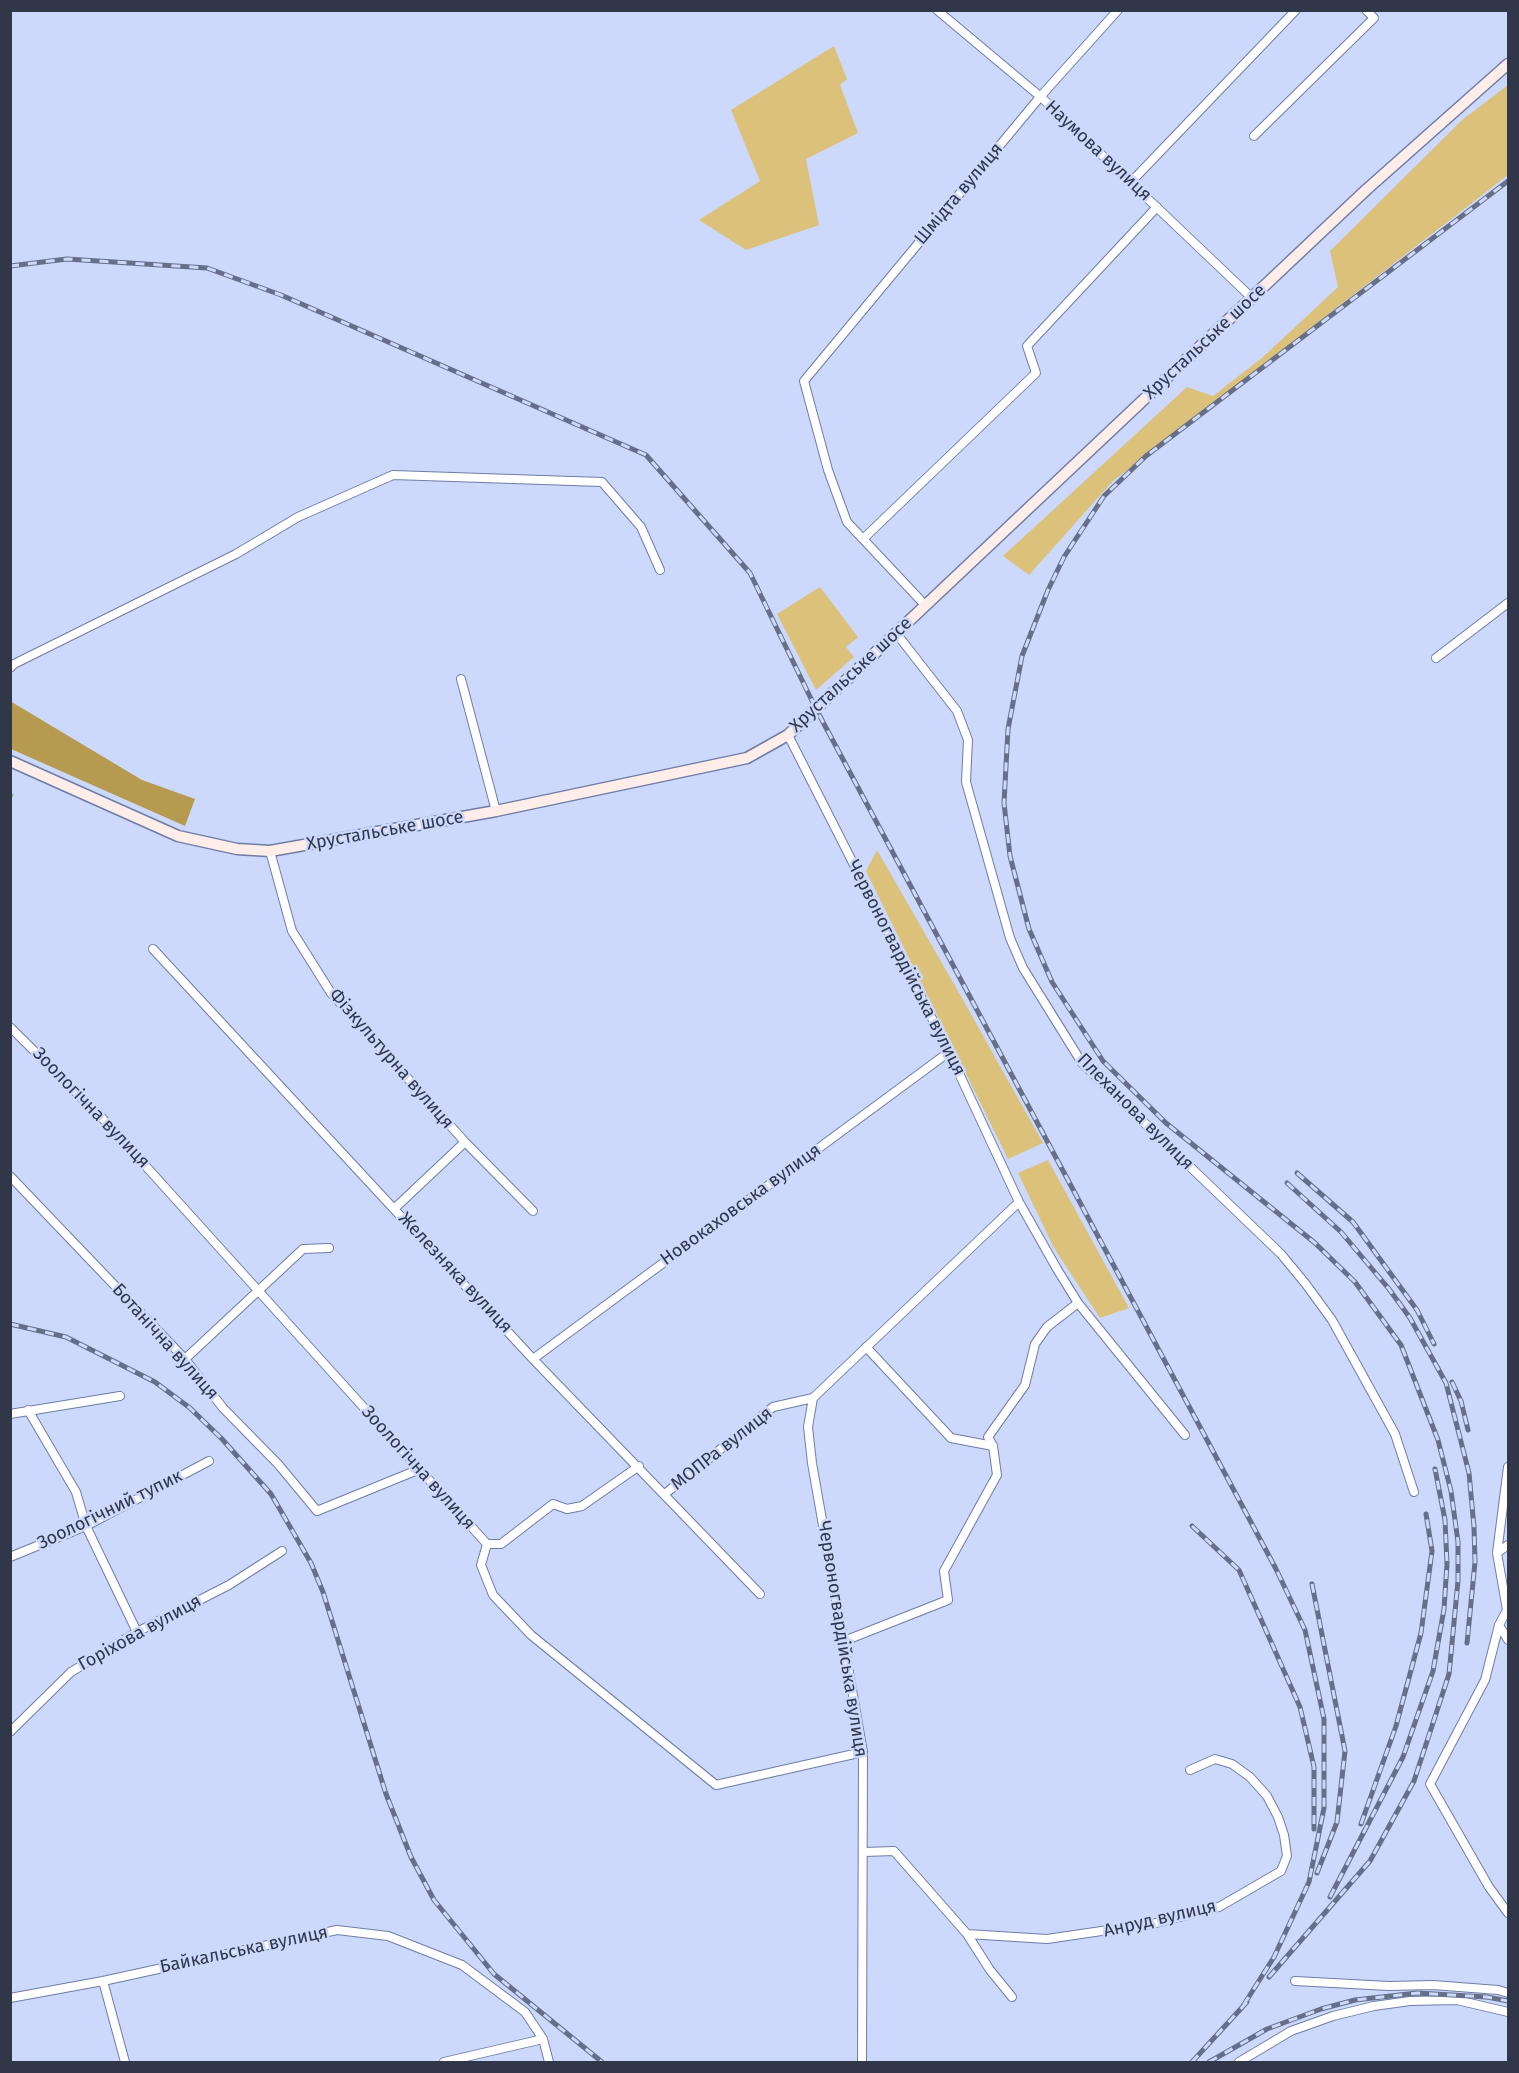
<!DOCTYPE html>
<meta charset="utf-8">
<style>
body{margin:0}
#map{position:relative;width:1519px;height:2073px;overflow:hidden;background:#ccd9fd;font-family:"Fira Sans",sans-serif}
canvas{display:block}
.frame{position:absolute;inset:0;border:12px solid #303748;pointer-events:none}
</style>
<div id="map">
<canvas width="1519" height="2073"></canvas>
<div class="frame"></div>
</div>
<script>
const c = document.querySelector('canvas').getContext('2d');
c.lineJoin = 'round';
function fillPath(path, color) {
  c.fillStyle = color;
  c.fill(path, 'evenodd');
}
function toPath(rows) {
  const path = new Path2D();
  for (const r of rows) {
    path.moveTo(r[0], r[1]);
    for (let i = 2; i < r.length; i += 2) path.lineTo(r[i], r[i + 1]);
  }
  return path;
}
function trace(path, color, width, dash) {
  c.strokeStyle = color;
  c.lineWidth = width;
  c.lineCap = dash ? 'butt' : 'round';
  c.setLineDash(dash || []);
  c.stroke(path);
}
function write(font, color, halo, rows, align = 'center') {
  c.font = font + ' "Fira Sans",sans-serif';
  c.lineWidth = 5;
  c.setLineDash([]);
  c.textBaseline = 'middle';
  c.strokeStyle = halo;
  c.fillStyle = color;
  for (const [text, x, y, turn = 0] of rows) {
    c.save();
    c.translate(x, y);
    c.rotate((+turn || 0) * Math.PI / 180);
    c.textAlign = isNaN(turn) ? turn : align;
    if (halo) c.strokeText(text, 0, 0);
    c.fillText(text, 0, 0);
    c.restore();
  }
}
fillPath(toPath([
 [834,46,847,79,840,85,858,133,806,159,819,225,746,250,699,220,760,181,731,110],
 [1508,85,1508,175,1113,481,1029,575,1003,556,1187,387,1213,396,1263,357,1338,287,1330,251,1462,120],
 [820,587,858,637,846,647,854,657,816,690,777,614],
 [877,850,962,998,1043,1143,1008,1159,866,871],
 [1048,1160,1129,1308,1100,1318,1054,1248,1018,1173]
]), '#dbc17a');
fillPath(toPath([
 [10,701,142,780,195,799,185,826,11,749]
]), '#b69a4f');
trace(toPath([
 [10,799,12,795]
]), '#83c38f', 3);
const street = toPath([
 [937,10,1042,98,1252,298],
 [1254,136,1374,18,1366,10],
 [1131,182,1296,10],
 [863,539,1036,373,1027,346,1157,207],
 [925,605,847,522,828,470,804,381,1040,97,1118,10],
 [896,633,957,711,968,740,966,782,1010,938,1023,968,1082,1063,1281,1254,1305,1283,1332,1320,1395,1434,1414,1492],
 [1436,658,1508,603],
 [10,668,14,664,236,554,298,517,393,475,602,482,641,527,660,570],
 [461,679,496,811],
 [788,735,949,1052,1019,1202,1057,1269,1078,1303,1185,1435],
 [270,851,292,931,331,993,465,1142,533,1211],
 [153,949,533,1359,760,1594],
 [10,1027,105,1121,487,1544,481,1565,493,1595,531,1635,716,1785,863,1752],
 [10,1176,185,1359,223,1408,278,1464,317,1511,420,1469],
 [395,1208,465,1142],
 [866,1347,951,1438,993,1446],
 [185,1359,303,1249,329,1248],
 [533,1359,949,1052],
 [813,1398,808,1427,812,1463,863,1752,862,2062],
 [28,1410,76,1492,86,1526,137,1632],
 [10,1414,120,1396],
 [1508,1467,1497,1553,1507,1610,1499,1625,1485,1680,1430,1784,1489,1887,1508,1913],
 [666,1493,773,1407,813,1398,1019,1202],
 [487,1544,501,1544,553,1504,567,1509,582,1506,639,1466],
 [1497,1553,1508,1545],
 [10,1557,86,1526,209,1461],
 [1499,1625,1508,1640],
 [844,1641,948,1600,944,1571,997,1475,993,1446,988,1437,1025,1385,1035,1344,1047,1327,1078,1303],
 [10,1732,71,1672,137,1632,229,1585,282,1551],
 [864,1852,894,1851,967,1934,990,1970,1012,1997],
 [967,1934,1047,1939,1156,1923,1219,1907,1281,1871,1287,1856,1284,1835,1278,1817,1267,1796,1250,1777,1232,1764,1215,1759,1190,1770],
 [1295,1981,1389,1986,1433,1985,1498,1990,1508,1993],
 [10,1998,103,1981],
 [125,2062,103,1981,337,1930,388,1936,462,1965,525,2012,543,2039],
 [444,2062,543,2039,549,2062],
 [1239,2062,1291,2031,1333,2016,1374,2006,1410,2001,1457,2000,1508,2012]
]);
const secondary = toPath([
 [10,761,178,836,237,849,270,851,496,811,747,758,788,735,1366,190,1508,64]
]);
trace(street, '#6e7da6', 10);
trace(secondary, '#6e7da6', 13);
trace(street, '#fff', 8);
trace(secondary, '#ffedea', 10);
const rail = toPath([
 [10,266,67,259,207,268,281,295,646,455,750,573,816,709,1276,1569,1305,1630,1324,1719,1324,1808,1309,1882,1274,1957,1243,2006],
 [1297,1173,1353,1222,1417,1310,1434,1344],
 [1287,1183,1341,1232,1389,1289,1410,1318,1446,1383,1469,1473,1474,1527,1475,1562,1467,1643],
 [10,1324,66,1337,155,1382,190,1408,222,1439,271,1494,311,1563,323,1592,386,1794,411,1857,434,1900,494,1974,602,2062],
 [1452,1382,1461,1401,1468,1430],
 [1192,1526,1239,1570,1300,1707,1314,1767,1314,1829],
 [1312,1584,1345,1751,1337,1822,1317,1873],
 [1361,1824,1396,1726,1421,1633,1432,1551,1426,1514],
 [1330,1897,1403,1757,1433,1671,1444,1609,1447,1564,1445,1520,1435,1469],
 [1269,1977,1370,1861,1414,1781,1449,1674,1458,1581,1458,1542,1451,1491,1438,1440,1401,1345,1355,1282,1315,1243,1166,1123,1103,1061,1052,982,1029,929,1010,856,1004,803,1008,729,1022,656,1048,590,1064,557,1104,496,1146,456,1508,181],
 [1192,2062,1247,2002],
 [1209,2062,1267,2029,1321,2009,1355,2000,1417,1993,1487,1997,1508,2001]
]);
trace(rail, '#666f87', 5);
trace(rail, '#ccd9fd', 3, [9]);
write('18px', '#303748', '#ccd9fd', [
 ["Наумова вулиця",1098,151,43],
 ["Шмідта вулиця",959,194,-50],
 ["Хрустальське шосе",1205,342,-43],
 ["Хрустальське шосе",851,675,-43],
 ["Хрустальське шосе",385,831,-10],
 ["Червоногвардійська вулиця",906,968,63],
 ["Фізкультурна вулиця",391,1059,49],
 ["Зоологічна вулиця",91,1108,46],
 ["Плеханова вулиця",1135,1112,45],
 ["Новокаховська вулиця",741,1205,-36],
 ["Железняка вулиця",455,1273,47],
 ["Ботанічна вулиця",165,1342,48],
 ["МОПРа вулиця",722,1449,-38],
 ["Зоологічна вулиця",418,1468,48],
 ["Зоологічний тупик",110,1510,-26],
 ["Горіхова вулиця",140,1633,-29],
 ["Червоногвардійська вулиця",842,1639,81],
 ["Анруд вулиця",1160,1919,-13],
 ["Байкальська вулиця",244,1950,-12]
]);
</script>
